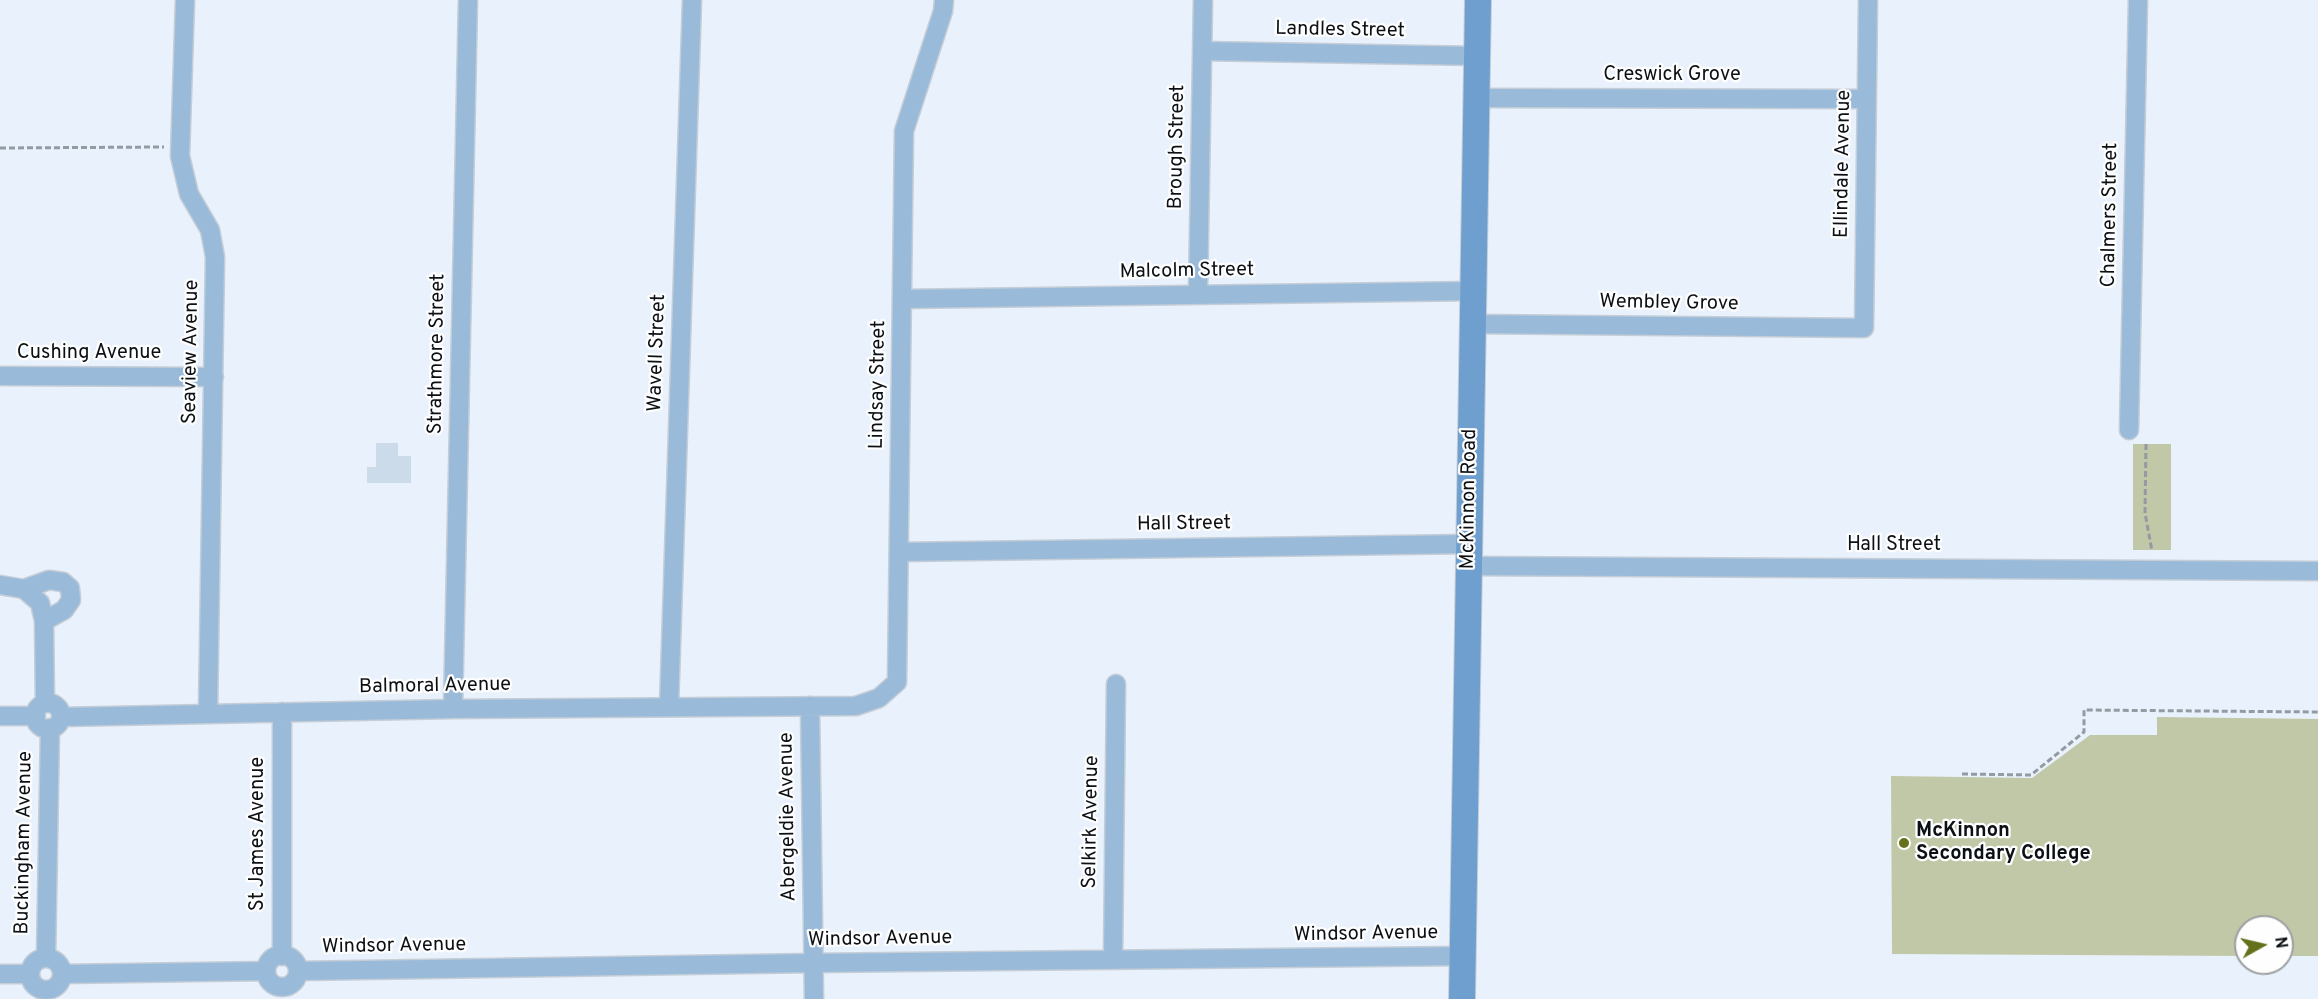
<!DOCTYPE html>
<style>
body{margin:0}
#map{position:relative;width:2318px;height:999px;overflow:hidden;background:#e9f2fc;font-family:Overpass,sans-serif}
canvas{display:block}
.north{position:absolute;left:2234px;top:915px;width:60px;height:60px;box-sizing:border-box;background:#fefefe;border:2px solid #9d9fa1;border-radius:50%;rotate:82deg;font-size:16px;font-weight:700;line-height:24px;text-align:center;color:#0b1015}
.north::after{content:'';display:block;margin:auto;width:21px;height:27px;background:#64701a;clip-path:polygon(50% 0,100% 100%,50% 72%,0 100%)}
</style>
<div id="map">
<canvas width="2318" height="999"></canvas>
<div class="north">N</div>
</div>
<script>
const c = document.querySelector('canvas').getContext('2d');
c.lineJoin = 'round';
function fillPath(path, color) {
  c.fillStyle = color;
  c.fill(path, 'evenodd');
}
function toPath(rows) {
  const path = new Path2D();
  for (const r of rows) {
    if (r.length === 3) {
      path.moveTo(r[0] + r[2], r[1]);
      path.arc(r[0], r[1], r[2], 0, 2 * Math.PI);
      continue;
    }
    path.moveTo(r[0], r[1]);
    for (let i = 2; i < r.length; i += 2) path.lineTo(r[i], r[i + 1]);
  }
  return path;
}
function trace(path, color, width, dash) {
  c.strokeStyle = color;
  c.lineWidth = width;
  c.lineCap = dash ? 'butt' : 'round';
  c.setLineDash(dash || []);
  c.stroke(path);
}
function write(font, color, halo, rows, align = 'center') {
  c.font = font + ' Overpass,sans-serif';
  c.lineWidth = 4.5;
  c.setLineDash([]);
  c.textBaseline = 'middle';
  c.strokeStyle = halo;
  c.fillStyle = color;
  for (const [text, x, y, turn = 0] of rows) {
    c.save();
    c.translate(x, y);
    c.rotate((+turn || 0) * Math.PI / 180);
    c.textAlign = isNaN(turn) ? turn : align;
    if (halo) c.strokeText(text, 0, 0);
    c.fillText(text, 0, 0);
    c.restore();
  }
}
fillPath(toPath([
 [2133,444,2171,444,2171,550,2133,550],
 [2157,717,2318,719,2318,956,2282,956,2282,927,2246,927,2246,956,1892,954,1891,776,2032,778,2090,735,2157,735]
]), '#c1c8a7');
fillPath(toPath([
 [376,443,398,443,398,456,411,456,411,483,367,483,367,467,376,467]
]), '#ccdbea');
const street = toPath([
 [185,0,180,156,189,194,210,230,215,257,208,713],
 [1202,51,1477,56],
 [1476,98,1867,99],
 [1198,294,1203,0],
 [902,299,1473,291],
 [1473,324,1864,328,1868,0],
 [0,376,214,377],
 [2129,430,2138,0],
 [899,552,1470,544],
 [1469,566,2318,571],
 [0,585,24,589,40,603,44,621,45,703],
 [24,589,49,580,63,582,70,588,71,600,64,610,44,621],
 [48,716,13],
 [810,706,814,999],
 [669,707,692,0],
 [453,709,468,0],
 [282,712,282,956],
 [0,716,36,716],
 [61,717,453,709,856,706,879,698,897,682,904,131,943,11,944,0],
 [282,971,16],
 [46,958,50,728],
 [46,974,16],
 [1113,960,1116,684],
 [298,971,813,963,1463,956],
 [0,974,30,974],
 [62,974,266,971]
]);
const secondary = toPath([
 [1462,999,1478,0]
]);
trace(street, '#c5ced7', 21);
trace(secondary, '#c5ced7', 28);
trace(toPath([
 [0,148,164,147],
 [2146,444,2145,513,2152,551],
 [1962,774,2031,775,2084,732,2084,710,2318,712]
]), '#939aa2', 3, [6, 3]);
trace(street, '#9abada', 18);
trace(secondary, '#6e9fce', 26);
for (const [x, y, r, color] of [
 [1904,843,6,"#64701a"]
]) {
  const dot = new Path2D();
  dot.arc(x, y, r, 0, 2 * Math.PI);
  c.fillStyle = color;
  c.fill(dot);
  trace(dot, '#fefefe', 2);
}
write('20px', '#0b1015', '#fefefe', [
 ["Landles Street",1340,31,1],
 ["Creswick Grove",1672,76],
 ["Brough Street",1178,147,-89],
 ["Ellindale Avenue",1844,164,-89],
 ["Chalmers Street",2111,215,-89],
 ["Malcolm Street",1187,272,-1],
 ["Wembley Grove",1669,304,1],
 ["Seaview Avenue",192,352,-89],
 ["Wavell Street",658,353,-88],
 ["Cushing Avenue",89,354],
 ["Strathmore Street",438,354,-89],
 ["Lindsay Street",879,385,-89],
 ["McKinnon Road",1470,499,-89],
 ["Hall Street",1184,525,-1],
 ["Hall Street",1894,546],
 ["Balmoral Avenue",435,687,-1],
 ["Abergeldie Avenue",789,817,-91],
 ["Selkirk Avenue",1092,822,-89],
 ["St James Avenue",259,834,-90],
 ["Buckingham Avenue",25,843,-89],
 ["Windsor Avenue",1366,935,-1],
 ["Windsor Avenue",880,940,-1],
 ["Windsor Avenue",394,947,-1]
]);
write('bold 20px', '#0b1015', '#fefefe', [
 ["McKinnon",1916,832],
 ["Secondary College",1916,855]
], 'left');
</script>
